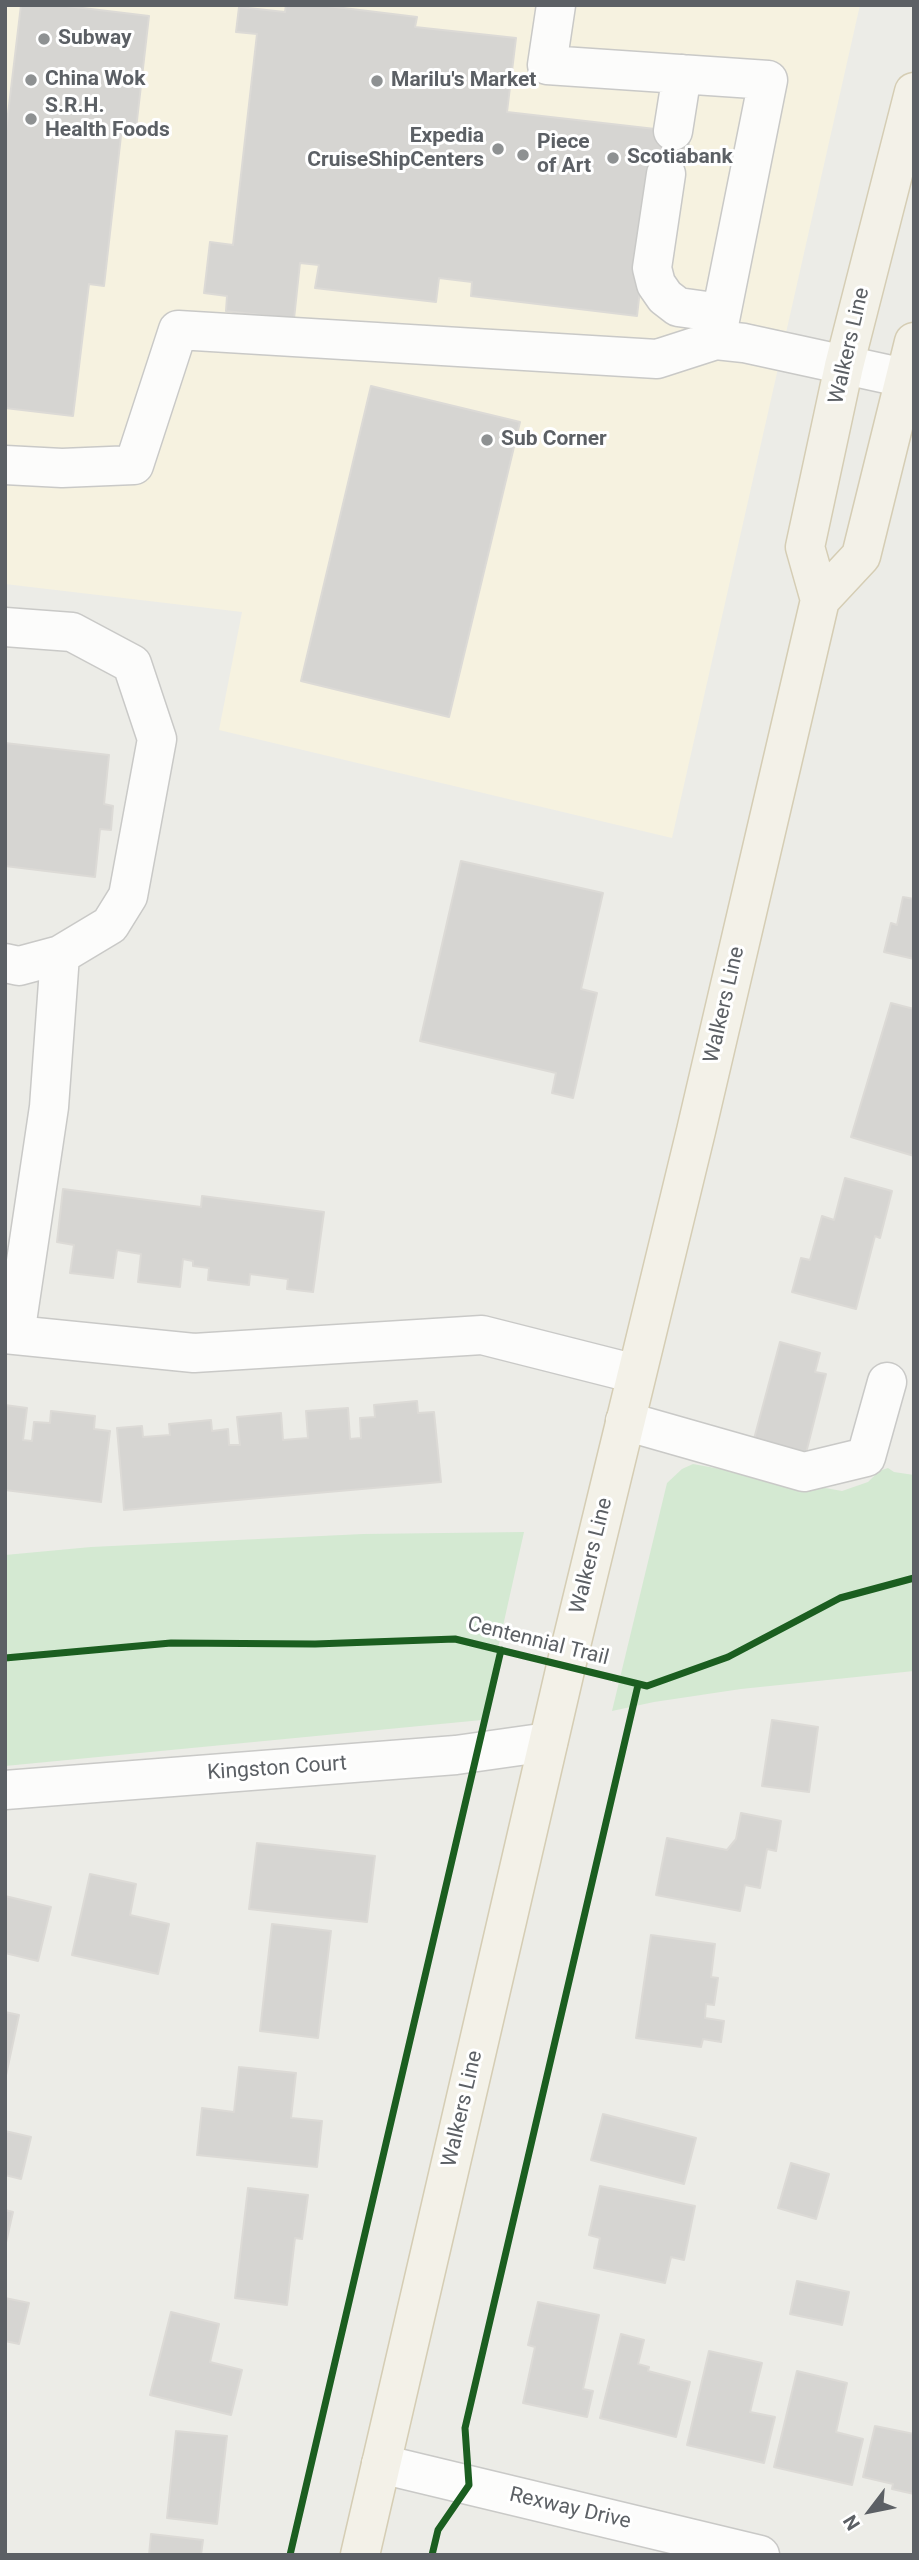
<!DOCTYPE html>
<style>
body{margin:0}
#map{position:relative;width:919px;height:2560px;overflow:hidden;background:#ecece7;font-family:Roboto,sans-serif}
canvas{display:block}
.frame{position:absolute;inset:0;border:7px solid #5c6065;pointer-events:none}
.north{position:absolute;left:835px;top:2476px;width:70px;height:70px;-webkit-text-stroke:5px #fff;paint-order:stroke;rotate:238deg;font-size:19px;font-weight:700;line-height:28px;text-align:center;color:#5c6065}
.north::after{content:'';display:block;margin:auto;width:24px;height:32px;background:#5c6065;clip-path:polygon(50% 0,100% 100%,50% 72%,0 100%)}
</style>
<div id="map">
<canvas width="919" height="2560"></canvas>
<div class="frame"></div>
<div class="north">N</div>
</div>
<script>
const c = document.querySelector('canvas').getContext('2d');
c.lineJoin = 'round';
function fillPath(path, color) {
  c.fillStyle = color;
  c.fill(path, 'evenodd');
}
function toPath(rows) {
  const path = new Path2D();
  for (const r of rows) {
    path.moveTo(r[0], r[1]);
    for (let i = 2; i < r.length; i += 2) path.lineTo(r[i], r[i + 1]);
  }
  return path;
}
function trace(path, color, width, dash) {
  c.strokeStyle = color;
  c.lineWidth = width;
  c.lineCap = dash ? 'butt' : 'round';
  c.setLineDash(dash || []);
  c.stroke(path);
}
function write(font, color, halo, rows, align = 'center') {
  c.font = font + ' Roboto,sans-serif';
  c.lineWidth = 6;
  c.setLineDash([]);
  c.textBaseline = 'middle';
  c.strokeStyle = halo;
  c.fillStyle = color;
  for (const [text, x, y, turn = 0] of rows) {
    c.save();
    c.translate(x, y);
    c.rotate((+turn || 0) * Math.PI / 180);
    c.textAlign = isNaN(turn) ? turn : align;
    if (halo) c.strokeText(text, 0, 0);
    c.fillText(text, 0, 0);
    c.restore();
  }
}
fillPath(toPath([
 [5,5,860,5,672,838,219,730,242,612,5,584]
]), '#f6f2e0');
fillPath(toPath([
 [693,1464,842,1491,868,1482,879,1471,888,1468,894,1472,914,1475,914,1671,741,1689,654,1702,612,1711,667,1483,682,1469],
 [524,1532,482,1720,5,1766,5,1555,91,1547,363,1534]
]), '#d4e9d2');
const building = toPath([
 [21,5,58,5,149,16,136,129,122,127,104,286,89,284,73,416,5,408,5,139,21,5],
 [286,5,319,5,417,17,415,27,516,38,507,112,690,133,686,165,680,164,652,185,637,316,471,296,472,282,439,278,436,302,315,288,319,265,300,263,294,319,226,311,227,296,204,293,210,242,233,245,257,34,236,32,239,7,285,12,286,5],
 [371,386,520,422,449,717,301,681,371,386],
 [5,743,109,755,104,804,113,806,111,830,100,829,95,877,5,866,5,743],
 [461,861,603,893,581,989,597,993,573,1098,552,1093,556,1073,420,1041,461,861],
 [903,897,914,899,914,959,884,952,891,923,897,925,903,897],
 [891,1003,914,1009,914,1156,851,1137,891,1003],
 [845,1178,892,1191,880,1238,875,1236,856,1309,792,1292,801,1258,810,1260,822,1216,834,1220,845,1178],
 [63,1189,201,1207,202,1196,324,1212,313,1292,287,1289,288,1279,250,1274,249,1285,208,1280,209,1268,193,1266,193,1261,183,1259,180,1287,138,1282,141,1254,117,1250,113,1278,70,1273,74,1245,57,1242,63,1189],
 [780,1342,820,1353,815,1372,826,1374,806,1453,754,1439,780,1342],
 [417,1401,418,1413,434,1412,441,1482,124,1510,117,1428,142,1426,143,1437,170,1435,169,1424,211,1420,212,1431,228,1429,229,1445,240,1445,237,1417,281,1413,283,1440,308,1438,306,1411,348,1408,350,1439,361,1438,360,1418,375,1417,374,1405,417,1401],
 [5,1405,27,1408,23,1440,32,1441,34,1422,50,1423,51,1411,95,1416,94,1429,110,1431,101,1502,5,1490,5,1405],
 [772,1720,818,1727,809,1792,762,1786,772,1720],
 [741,1813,781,1821,776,1851,767,1849,760,1888,745,1885,740,1911,656,1895,667,1838,727,1850,736,1839,741,1813],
 [257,1843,375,1856,367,1922,249,1909,257,1843],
 [90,1874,136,1884,130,1915,169,1924,158,1974,72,1955,90,1874],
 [5,1896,51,1907,38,1961,5,1953,5,1896],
 [272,1924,331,1931,318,2038,260,2031,272,1924],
 [651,1935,715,1944,711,1977,718,1978,714,2005,706,2004,705,2018,724,2021,721,2042,703,2039,701,2047,636,2038,651,1935],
 [5,2012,19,2015,5,2080,5,2012],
 [239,2067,296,2073,291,2118,322,2121,317,2167,197,2155,202,2108,234,2112,239,2067],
 [603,2114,696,2138,684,2184,591,2160,603,2114],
 [5,2131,31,2137,21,2179,5,2175,5,2131],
 [791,2163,829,2174,816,2219,778,2208,791,2163],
 [600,2186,695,2206,684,2260,671,2257,665,2283,594,2268,600,2238,589,2235,600,2186],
 [248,2188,308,2195,302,2239,295,2238,287,2305,235,2298,248,2188],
 [5,2210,13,2212,5,2247,5,2210],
 [797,2281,849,2292,842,2325,790,2314,797,2281],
 [5,2298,29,2303,19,2344,5,2341,5,2298],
 [538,2302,599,2315,583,2389,593,2391,587,2417,523,2403,535,2347,528,2345,538,2302],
 [171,2312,219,2324,210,2362,242,2370,231,2415,150,2395,171,2312],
 [621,2334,644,2340,638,2364,649,2367,648,2371,690,2382,676,2437,600,2418,621,2334],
 [709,2351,762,2363,750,2412,775,2417,764,2463,687,2445,709,2351],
 [797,2371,847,2383,836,2432,863,2439,852,2485,774,2467,797,2371],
 [875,2426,914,2434,914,2494,892,2489,893,2484,863,2477,875,2426],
 [176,2431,227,2436,217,2524,167,2518,176,2431],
 [151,2534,203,2540,201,2555,149,2555,151,2534]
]);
fillPath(building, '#d6d5d2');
trace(building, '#dcdad6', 2);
const minor = toPath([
 [556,5,547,65,768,80,716,340],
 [673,131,682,74],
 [666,174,652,268,656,284,665,297,678,307,721,313],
 [5,465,62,468,134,465,178,330,657,359,716,340,744,343,914,380],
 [5,627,72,632,132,664,157,739,128,896,110,925,60,955,19,966,5,963],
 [5,1334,194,1353,482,1335,636,1374],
 [15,1335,49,1107,60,955],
 [625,1421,804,1472,866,1457,887,1382],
 [5,1790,456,1755,548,1742],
 [381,2464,760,2555]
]);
const major = toPath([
 [820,600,861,556,914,342],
 [360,2555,566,1666,696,1131,820,600,805,547,844,366,914,92]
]);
trace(minor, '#c9c9c7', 41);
trace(major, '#d5cdb4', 41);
trace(minor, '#fcfcfb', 38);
trace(major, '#f3f1e8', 38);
trace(toPath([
 [5,1658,171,1643,315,1644,455,1639,647,1686,728,1657,840,1598,914,1578],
 [290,2555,501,1650],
 [432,2555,438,2530,469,2485,465,2428,638,1685]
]), '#1b5e20', 7);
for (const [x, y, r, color] of [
 [44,39,7,"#8e9192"],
 [31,80,7,"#8e9192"],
 [377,81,7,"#8e9192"],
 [31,119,7,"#8e9192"],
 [498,149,7,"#8e9192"],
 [523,155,7,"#8e9192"],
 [613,158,7,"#8e9192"],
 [487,440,7,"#8e9192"]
]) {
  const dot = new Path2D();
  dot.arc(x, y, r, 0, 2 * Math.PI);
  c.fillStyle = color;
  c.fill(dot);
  trace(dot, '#fff', 2.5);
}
write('bold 21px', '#5c6065', '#fff', [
 ["Subway",58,39],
 ["China Wok",45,80],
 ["Marilu's Market",391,81],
 ["S.R.H.",45,107],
 ["Health Foods",45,131],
 ["Expedia",484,137,"right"],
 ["CruiseShipCenters",484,161,"right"],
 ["Piece",537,143],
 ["of Art",537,167],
 ["Scotiabank",627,158],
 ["Sub Corner",501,440]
], 'left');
write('21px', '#5c6065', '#fff', [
 ["Walkers Line",850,346,-77],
 ["Walkers Line",725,1005,-77],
 ["Walkers Line",592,1556,-76],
 ["Centennial Trail",538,1642,14],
 ["Kingston Court",277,1769,-4],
 ["Walkers Line",463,2109,-77],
 ["Rexway Drive",570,2509,13]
]);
</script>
